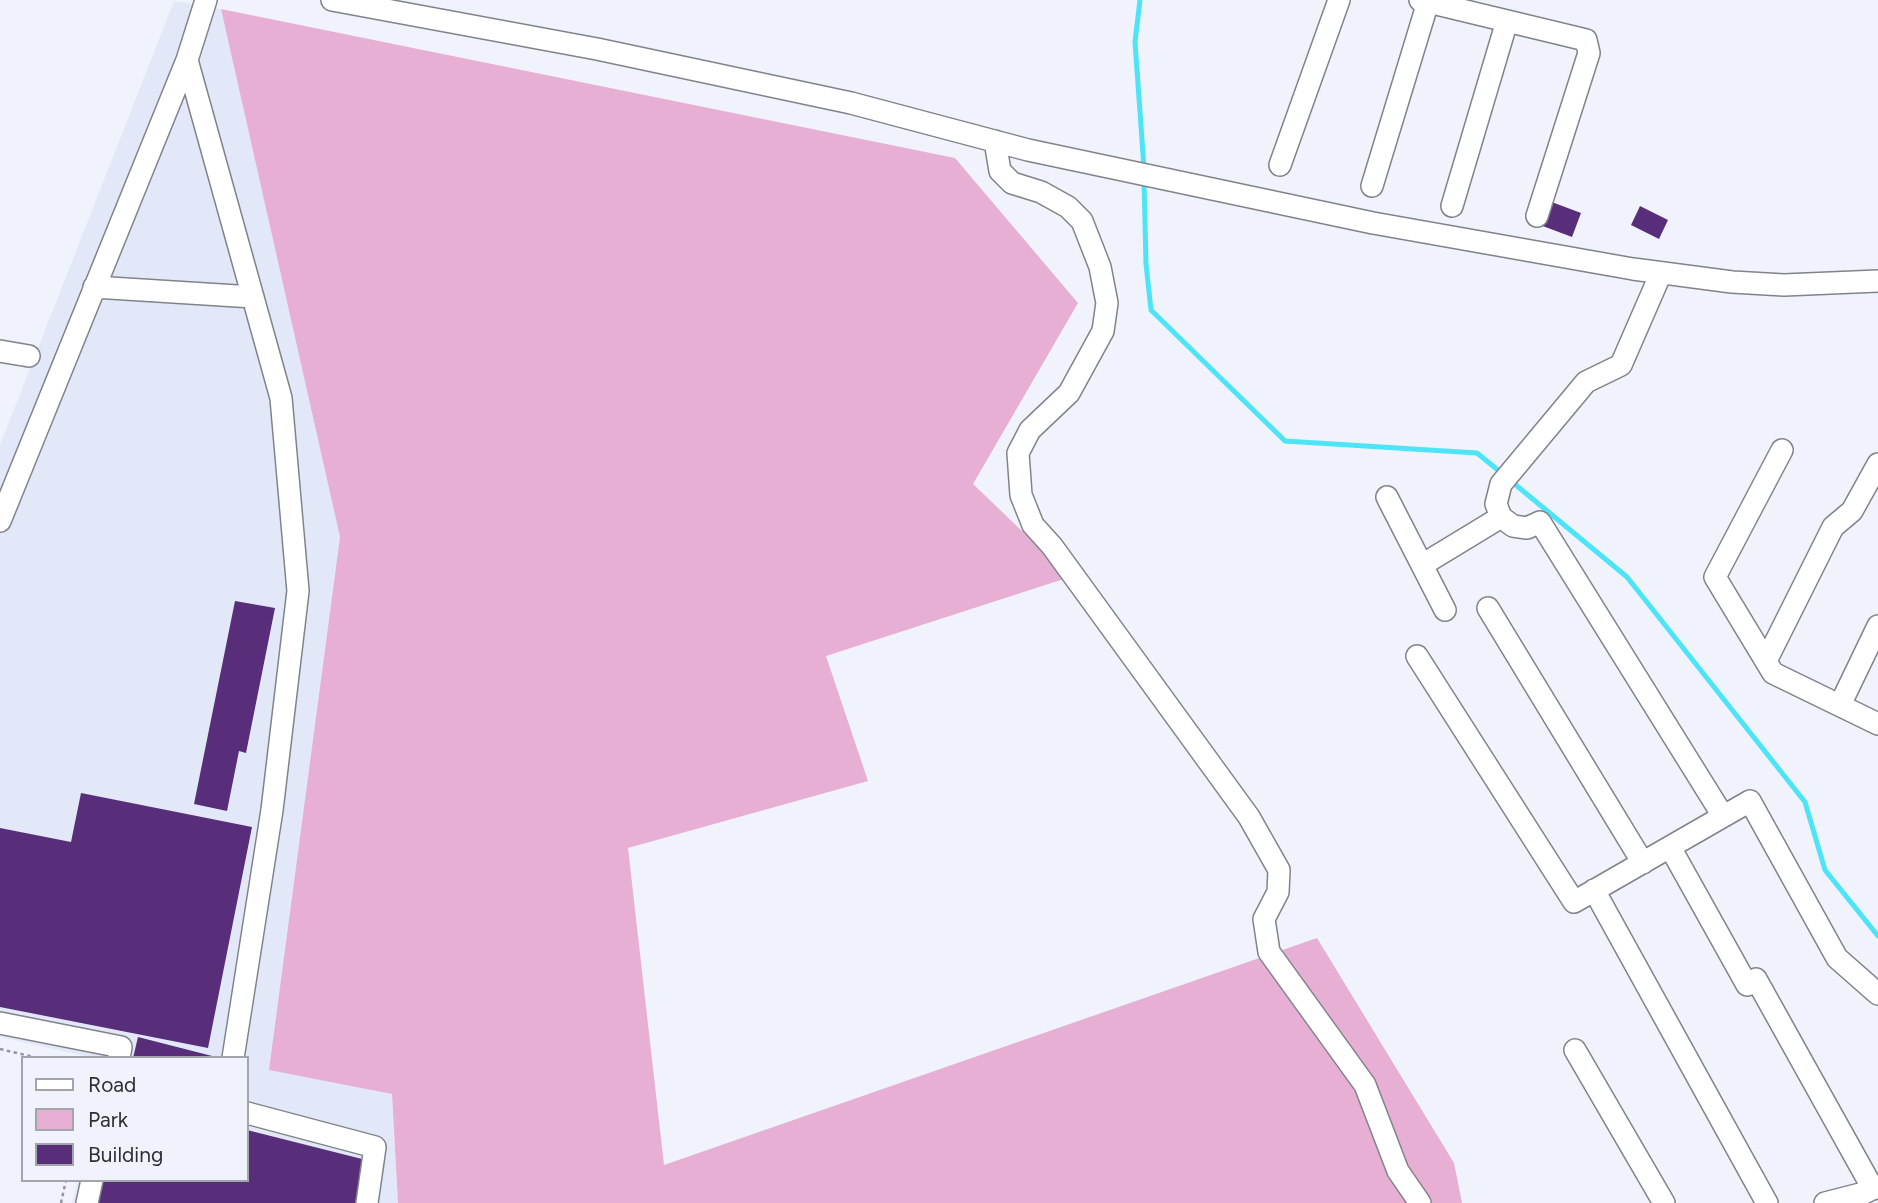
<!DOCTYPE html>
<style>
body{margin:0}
#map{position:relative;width:1878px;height:1203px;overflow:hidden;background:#f0f3fc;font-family:Figtree,sans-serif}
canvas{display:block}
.legend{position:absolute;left:21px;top:1056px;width:228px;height:126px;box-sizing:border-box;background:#f0f3fc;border:2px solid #a3a5ac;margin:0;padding:9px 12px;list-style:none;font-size:21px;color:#2f2f33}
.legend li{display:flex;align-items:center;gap:14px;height:35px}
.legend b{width:35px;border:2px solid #a3a5ac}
</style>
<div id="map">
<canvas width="1878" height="1203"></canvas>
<ul class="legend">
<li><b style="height:9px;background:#fff"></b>Road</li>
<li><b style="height:19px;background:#e7afd4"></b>Park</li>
<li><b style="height:19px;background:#582e7a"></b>Building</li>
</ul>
</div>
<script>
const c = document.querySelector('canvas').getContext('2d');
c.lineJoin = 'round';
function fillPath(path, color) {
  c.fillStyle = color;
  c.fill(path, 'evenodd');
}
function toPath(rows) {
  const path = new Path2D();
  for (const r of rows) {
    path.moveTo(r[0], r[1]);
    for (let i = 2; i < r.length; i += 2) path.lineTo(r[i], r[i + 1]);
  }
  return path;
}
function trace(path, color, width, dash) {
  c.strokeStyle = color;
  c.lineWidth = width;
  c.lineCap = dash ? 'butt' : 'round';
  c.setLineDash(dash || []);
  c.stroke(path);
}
fillPath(toPath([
 [174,1,221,9,340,537,270,1069,392,1094,398,1203,72,1203,78,1180,247,1180,247,1058,94,1058,0,1037,0,445]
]), '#e3e8f8');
fillPath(toPath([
 [221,9,955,158,1078,303,973,484,1070,577,826,656,868,781,628,848,664,1165,1317,938,1454,1163,1462,1203,398,1203,392,1094,269,1070,340,537]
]), '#e7afd4');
trace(toPath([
 [1140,0,1135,42,1144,168],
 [1144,181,1146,264,1151,310,1285,441,1477,453,1504,475],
 [1511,481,1627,577,1805,802,1825,870,1878,936]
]), '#4ce4f6', 5);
fillPath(toPath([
 [1549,201,1581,213,1572,237,1540,225],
 [1640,206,1668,220,1659,239,1631,225],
 [235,601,275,608,246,753,239,751,227,811,194,804],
 [81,793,252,827,208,1048,0,1007,0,828,71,842],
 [138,1037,216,1057,216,1058,133,1058],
 [247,1130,366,1160,355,1203,96,1203,102,1180,247,1180]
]), '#582e7a');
const minor = toPath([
 [332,0,597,49,851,103,1028,150,1373,223,1633,269,1732,282,1784,285,1878,281],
 [1420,0,1586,40,1589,53,1537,216],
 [187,60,281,398,298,591,272,810,233,1058],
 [995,141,1000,171,1012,183,1041,192,1068,207,1082,221,1100,267,1107,303,1103,331,1069,393,1030,430,1018,453,1021,495,1033,525,1052,546,1249,817,1279,870,1278,892,1264,919,1269,952,1365,1085,1398,1171,1420,1203],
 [1280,165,1339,0],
 [1372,186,1428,2],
 [1452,206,1507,21],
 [1661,273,1621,365,1586,382,1501,484,1496,504,1501,517,1513,526,1527,528,1540,522,1723,816],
 [94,287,253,297],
 [0,351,29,356],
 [1782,450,1715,577,1773,673,1878,724],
 [1387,497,1445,610],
 [0,521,187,60,206,0],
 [1422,565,1501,517],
 [1488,608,1643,863],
 [1417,656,1574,902,1750,801,1837,958,1878,994],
 [1766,661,1833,527,1852,511,1878,464],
 [1840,705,1878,626],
 [1670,847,1747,985,1756,979,1873,1189],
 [1594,890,1767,1203],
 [0,1023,121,1047,119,1058],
 [1575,1050,1664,1203],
 [247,1113,375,1147,367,1203],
 [87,1203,92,1180],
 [1825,1203,1864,1193,1878,1186]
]);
trace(minor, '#81838b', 24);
trace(toPath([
 [0,1049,38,1058],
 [61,1203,66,1180]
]), '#94959c', 2.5, [3.5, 3.5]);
trace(minor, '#fff', 21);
</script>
